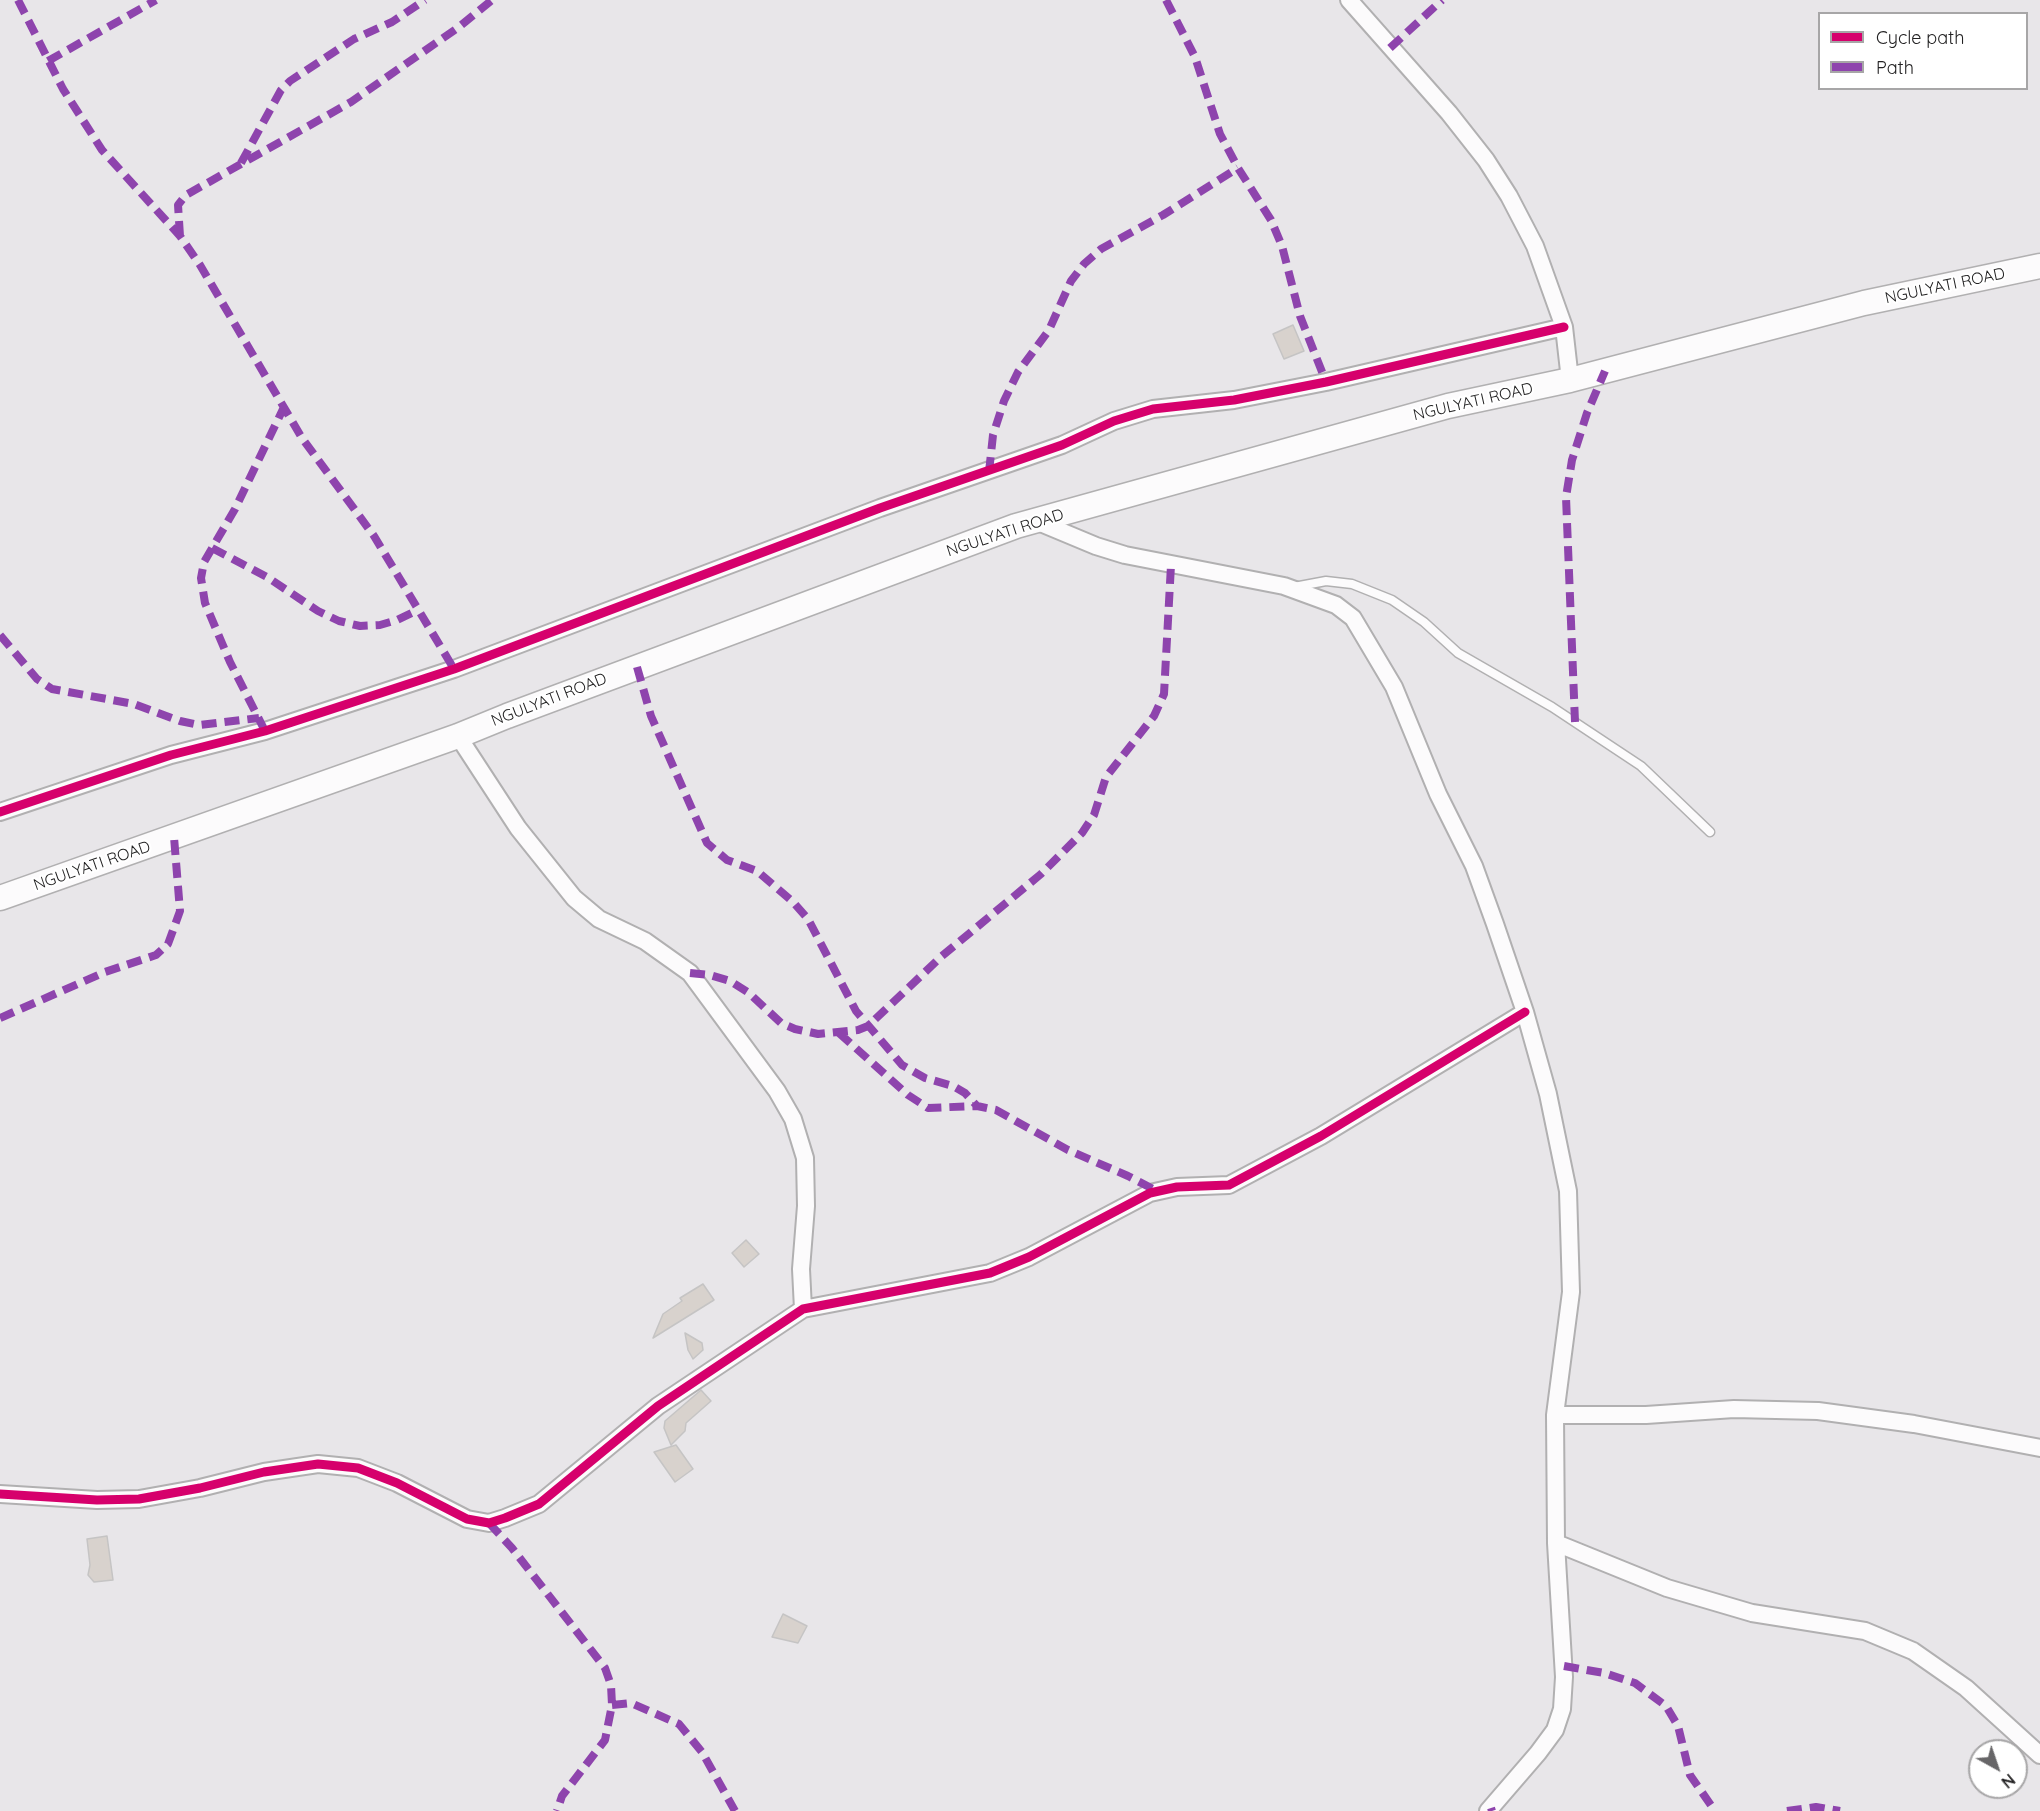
<!DOCTYPE html>
<style>
body{margin:0}
#map{position:relative;width:2040px;height:1811px;overflow:hidden;background:#e8e6e9;font-family:Quicksand,sans-serif}
canvas{display:block}
.legend{position:absolute;left:1818px;top:12px;width:210px;height:78px;box-sizing:border-box;background:#fff;border:2px solid #a7a6a7;margin:0;padding:8px 10px;list-style:none;font-size:18px;color:#222122}
.legend li{display:flex;align-items:center;gap:12px;height:30px}
.legend b{width:30px;border:2px solid #a7a6a7}
.north{position:absolute;left:1968px;top:1739px;width:60px;height:60px;box-sizing:border-box;background:#fff;border:2px solid #a7a6a7;border-radius:50%;rotate:140deg;font-size:16px;font-weight:700;line-height:24px;text-align:center;color:#222122}
.north::after{content:'';display:block;margin:auto;width:21px;height:27px;background:#676668;clip-path:polygon(50% 0,100% 100%,50% 72%,0 100%)}
</style>
<div id="map">
<canvas width="2040" height="1811"></canvas>
<ul class="legend">
<li><b style="height:8px;background:#d6006c"></b>Cycle path</li>
<li><b style="height:8px;background:#8e44ad"></b>Path</li>
</ul>
<div class="north">N</div>
</div>
<script>
const c = document.querySelector('canvas').getContext('2d');
c.lineJoin = 'round';
function fillPath(path, color) {
  c.fillStyle = color;
  c.fill(path, 'evenodd');
}
function toPath(rows) {
  const path = new Path2D();
  for (const r of rows) {
    path.moveTo(r[0], r[1]);
    for (let i = 2; i < r.length; i += 2) path.lineTo(r[i], r[i + 1]);
  }
  return path;
}
function trace(path, color, width, dash) {
  c.strokeStyle = color;
  c.lineWidth = width;
  c.lineCap = dash ? 'butt' : 'round';
  c.setLineDash(dash || []);
  c.stroke(path);
}
function write(font, color, halo, rows, align = 'center') {
  c.font = font + ' Quicksand,sans-serif';
  c.lineWidth = 4.5;
  c.setLineDash([]);
  c.textBaseline = 'middle';
  c.strokeStyle = halo;
  c.fillStyle = color;
  for (const [text, x, y, turn = 0] of rows) {
    c.save();
    c.translate(x, y);
    c.rotate((+turn || 0) * Math.PI / 180);
    c.textAlign = isNaN(turn) ? turn : align;
    if (halo) c.strokeText(text, 0, 0);
    c.fillText(text, 0, 0);
    c.restore();
  }
}
const building = toPath([
 [1293,325,1304,351,1284,359,1273,334,1293,325],
 [746,1240,759,1254,744,1267,732,1253,746,1240],
 [703,1284,714,1300,653,1338,663,1314,682,1301,680,1298,703,1284],
 [685,1333,702,1343,703,1350,693,1359,688,1350,685,1333],
 [701,1390,711,1401,686,1423,685,1431,671,1445,664,1428,665,1421,701,1390],
 [676,1445,693,1469,675,1482,654,1452,676,1445],
 [107,1536,113,1580,94,1582,88,1575,90,1565,87,1539,107,1536],
 [783,1614,807,1626,798,1643,772,1637,783,1614]
]);
fillPath(building, '#d8d2cd');
trace(building, '#c5c4c4', 1.5);
const service = toPath([
 [1294,587,1326,581,1352,584,1392,600,1424,622,1458,653,1552,707,1641,766,1710,832]
]);
const minor = toPath([
 [1349,0,1449,113,1486,160,1509,196,1535,246,1564,327,1570,380],
 [1036,521,1096,546,1125,555,1284,586,1336,605,1353,618,1394,687,1438,794,1474,866,1495,924,1525,1012,1548,1094,1568,1191,1571,1292,1555,1415,1556,1543,1564,1677,1562,1709,1555,1730,1538,1753,1488,1811],
 [458,736,518,828,574,898,599,919,645,941,690,973,777,1091,793,1119,805,1158,806,1206,801,1269,803,1309],
 [0,812,171,755,265,731,454,669,880,508,1062,445,1114,421,1153,409,1234,400,1326,382,1564,327],
 [1555,1415,1646,1415,1734,1409,1818,1411,1914,1424,2040,1448],
 [0,1494,97,1500,139,1499,200,1488,264,1472,318,1464,358,1468,397,1483,467,1519,489,1523,505,1518,539,1504,658,1406,803,1309,990,1273,1029,1257,1150,1193,1177,1187,1229,1185,1321,1136,1525,1012],
 [1556,1543,1667,1588,1752,1613,1865,1631,1913,1651,1966,1688,2040,1755]
]);
const secondary = toPath([
 [0,898,458,736,507,716,1016,526,1448,406,1570,380,1864,303,2040,266]
]);
trace(service, '#b1b0b1', 11);
trace(minor, '#b1b0b1', 20);
trace(secondary, '#b1b0b1', 27);
trace(service, '#fcfbfc', 8);
trace(minor, '#fcfbfc', 16);
trace(secondary, '#fcfbfc', 24);
trace(toPath([
 [18,0,63,89,102,150,180,236,200,265,302,438,374,536,454,669],
 [1166,0,1195,57,1220,134,1238,168,1271,220,1282,246,1300,316,1326,382],
 [1390,48,1442,0],
 [48,61,156,0],
 [241,163,281,90,290,81,354,39,392,22,425,0],
 [180,236,178,205,186,195,351,102,459,27,492,0],
 [989,472,993,435,1004,401,1018,372,1049,330,1071,281,1084,264,1101,249,1163,215,1238,168],
 [212,548,267,577,318,611,339,621,360,626,380,625,397,620,418,610],
 [0,635,37,679,52,689,134,704,180,721,199,725,259,718],
 [637,667,651,716,707,843,727,860,757,871,793,902,808,919,856,1011,902,1065,925,1078,953,1086,965,1093,977,1106],
 [1575,722,1566,497,1572,460,1587,413,1605,371],
 [265,731,230,662,205,603,201,578,204,562,235,509,284,407],
 [690,973,710,975,730,981,749,993,781,1023,795,1029,818,1034,858,1030,868,1026,942,956,1041,874,1082,833,1094,815,1106,777,1154,716,1164,694,1171,565],
 [0,1018,105,972,156,955,168,944,180,911,174,837],
 [839,1033,908,1095,928,1108,977,1106,996,1110,1068,1150,1128,1176,1157,1191],
 [489,1523,512,1548,605,1668,611,1685,612,1705,605,1740,562,1796,557,1811],
 [1564,1666,1604,1673,1635,1683,1666,1706,1678,1726,1690,1775,1715,1811],
 [612,1705,631,1703,679,1724,702,1752,735,1811],
 [1491,1808,1492,1811],
 [1787,1811,1816,1807,1840,1811]
]), '#8e44ad', 8, [15, 8]);
trace(toPath([
 [0,812,171,755,265,731,454,669,880,508,1062,445,1114,421,1153,409,1234,400,1326,382,1564,327],
 [0,1494,97,1500,139,1499,200,1488,264,1472,318,1464,358,1468,397,1483,467,1519,489,1523,505,1518,539,1504,658,1406,803,1309,990,1273,1029,1257,1150,1193,1177,1187,1229,1185,1321,1136,1525,1012]
]), '#d6006c', 9);
write('16px', '#222122', '#fff', [
 ["NGULYATI ROAD",1945,286,-12],
 ["NGULYATI ROAD",1473,402,-13],
 ["NGULYATI ROAD",1005,533,-18],
 ["NGULYATI ROAD",549,700,-21],
 ["NGULYATI ROAD",92,866,-19]
]);
</script>
